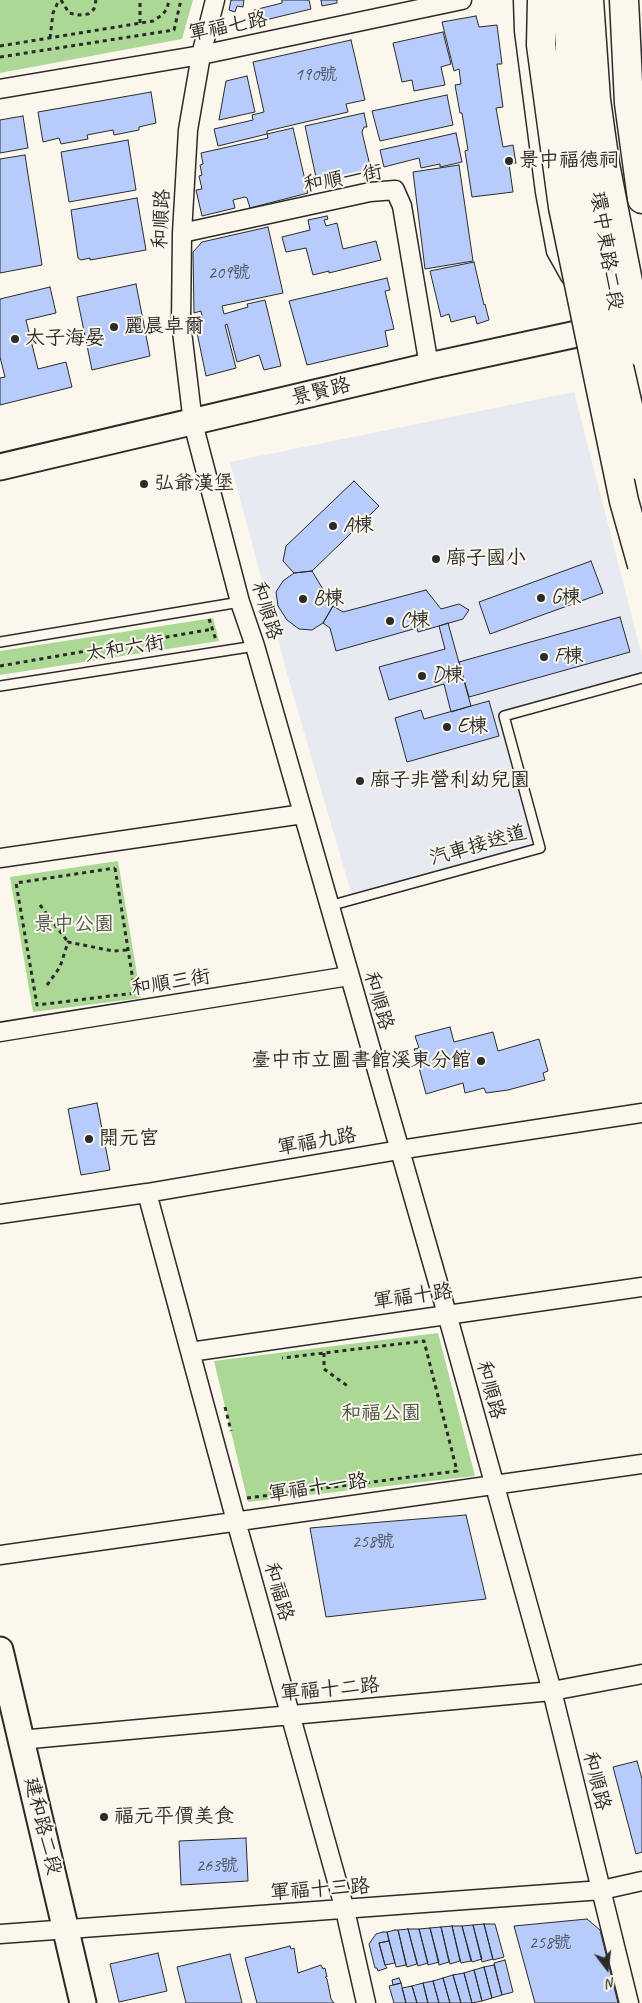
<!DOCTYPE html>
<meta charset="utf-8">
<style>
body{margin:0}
#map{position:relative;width:642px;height:2003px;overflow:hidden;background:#fbf7ec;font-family:Caveat,sans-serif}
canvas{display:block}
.north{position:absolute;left:582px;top:1943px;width:50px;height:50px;-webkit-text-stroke:4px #fbf7ec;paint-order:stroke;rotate:165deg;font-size:14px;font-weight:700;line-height:20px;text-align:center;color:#2b2b2b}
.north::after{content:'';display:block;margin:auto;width:18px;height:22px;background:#2b2b2b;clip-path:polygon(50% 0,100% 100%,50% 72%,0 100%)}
</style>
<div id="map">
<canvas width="642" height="2003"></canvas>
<div class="north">N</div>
</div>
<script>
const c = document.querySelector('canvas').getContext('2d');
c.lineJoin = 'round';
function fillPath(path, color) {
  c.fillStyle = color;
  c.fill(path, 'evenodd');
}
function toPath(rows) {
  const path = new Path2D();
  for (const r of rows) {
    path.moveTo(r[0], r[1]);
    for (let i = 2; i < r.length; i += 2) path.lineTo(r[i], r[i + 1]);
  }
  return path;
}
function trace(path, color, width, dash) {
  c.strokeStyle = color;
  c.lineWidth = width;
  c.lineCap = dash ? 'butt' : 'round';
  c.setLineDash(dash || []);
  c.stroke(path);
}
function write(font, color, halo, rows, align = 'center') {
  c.font = font + ' Caveat,"LXGW WenKai TC",sans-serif';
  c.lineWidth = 4;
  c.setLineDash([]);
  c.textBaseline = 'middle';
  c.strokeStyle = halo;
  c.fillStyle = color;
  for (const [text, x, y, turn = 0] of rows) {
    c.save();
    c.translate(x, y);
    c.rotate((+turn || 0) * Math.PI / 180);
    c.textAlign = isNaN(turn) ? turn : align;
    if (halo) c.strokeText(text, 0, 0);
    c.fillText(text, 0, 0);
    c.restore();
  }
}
fillPath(toPath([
 [574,392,642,656,642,678,504,716,540,848,353,899,290,684,230,462]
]), '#e7eaf0');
fillPath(toPath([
 [0,0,193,0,182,39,0,73],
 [213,618,219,641,0,675,0,651],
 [118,861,141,998,33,1012,10,877],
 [438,1333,475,1476,248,1502,214,1361]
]), '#acd896');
const building = toPath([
 [231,0,244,0,243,7,237,6,235,12,229,10,231,0],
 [282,0,309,0,311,9,257,22,254,10,282,3,282,0],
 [321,0,337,0,337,3,322,6,321,0],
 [476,16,479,27,497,25,502,64,497,64,503,107,496,108,503,147,513,145,516,163,509,164,513,192,472,197,465,151,468,150,462,113,460,113,455,85,461,84,459,69,454,71,442,22,476,16],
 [443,32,451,64,441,67,445,85,414,91,412,80,402,82,393,43,443,32],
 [351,40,365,100,346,104,348,112,267,131,267,134,218,146,214,129,253,120,252,115,264,112,253,62,351,40],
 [247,76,255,112,219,120,226,81,247,76],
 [151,92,156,123,139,127,139,130,114,135,113,130,87,135,88,139,61,144,59,138,43,142,38,112,151,92],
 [447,95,453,125,380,141,372,111,447,95],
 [364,113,367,127,364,127,362,132,371,170,317,182,305,126,364,113],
 [23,116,28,148,0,153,0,120,23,116],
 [293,128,308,193,250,208,247,198,245,197,233,200,235,208,202,216,196,190,202,189,199,176,202,175,200,165,203,164,201,153,268,138,267,134,293,128],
 [456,133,462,162,440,167,440,164,421,168,419,158,384,167,380,150,456,133],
 [128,140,136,190,69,202,61,152,128,140],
 [25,155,42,265,0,273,0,159,25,155],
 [459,165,473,261,425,269,413,172,459,165],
 [137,198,146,250,90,260,90,258,81,260,78,258,71,210,137,198],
 [327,216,328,219,324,220,326,226,337,223,343,249,376,241,381,260,329,273,329,271,313,275,306,248,286,252,282,237,310,230,308,220,327,216],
 [268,227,283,293,222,306,224,314,248,307,247,304,265,300,281,366,264,370,259,355,237,362,227,324,225,325,236,368,206,376,195,323,203,321,201,311,194,313,193,252,202,242,268,227],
 [474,262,484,305,485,304,489,320,477,324,475,316,451,322,449,314,441,317,430,271,474,262],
 [387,278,390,290,385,291,394,329,385,331,388,346,307,365,289,301,387,278],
 [136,284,150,356,92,370,77,297,136,284],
 [50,287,56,313,26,320,38,369,66,362,72,387,0,405,0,378,5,377,0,357,0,299,50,287],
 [354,481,379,506,312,571,294,573,283,561,286,546,354,481],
 [591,561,603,593,490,634,479,602,591,561],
 [312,571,333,606,323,623,312,630,299,629,287,620,278,606,276,592,283,581,294,573,312,571],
 [426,590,441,609,459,604,469,610,463,619,418,632,417,628,336,651,330,628,323,623,333,606,343,612,426,590],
 [620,617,630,652,469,697,459,662,620,617],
 [448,623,471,706,451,712,444,684,389,700,379,667,445,649,439,626,448,623],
 [489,701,499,736,407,762,395,718,421,710,424,719,489,701],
 [450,1027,454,1042,493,1032,498,1051,539,1039,548,1071,543,1073,545,1080,508,1090,486,1093,484,1088,465,1093,463,1083,426,1094,414,1049,419,1048,415,1036,450,1027],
 [97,1103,110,1170,81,1175,68,1109,97,1103],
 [466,1515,486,1599,326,1617,310,1528,466,1515],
 [637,1761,642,1779,642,1852,636,1854,613,1767,637,1761],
 [246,1838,248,1881,181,1885,179,1841,246,1838],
 [587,1919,600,1930,618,2003,535,2003,514,1926,587,1919],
 [484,1924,493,1959,482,1962,473,1925,484,1924],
 [484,1924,495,1924,504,1957,493,1960,484,1924],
 [473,1925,482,1959,472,1962,462,1926,473,1925],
 [452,1926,460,1961,450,1964,441,1927,452,1926],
 [452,1926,462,1926,471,1961,461,1963,452,1926],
 [441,1927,449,1962,439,1965,430,1928,441,1927],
 [430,1928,439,1962,428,1965,419,1929,430,1928],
 [408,1929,417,1964,407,1967,398,1930,408,1929],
 [408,1929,419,1929,428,1963,418,1966,408,1929],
 [395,1930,398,1930,406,1965,396,1967,387,1932,395,1930],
 [383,1932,387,1932,389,1941,379,1943,385,1965,387,1968,378,1971,377,1968,375,1968,369,1944,376,1934,383,1932],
 [389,1941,395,1963,385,1965,379,1943,389,1941],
 [290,1946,291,1949,294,1948,298,1973,321,1965,323,1969,325,1968,327,1977,325,1977,327,1979,331,1999,334,2003,257,2003,245,1958,290,1946],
 [158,1953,167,1991,119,2002,110,1964,158,1953],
 [230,1954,242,2003,186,2003,177,1967,230,1954],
 [505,1960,513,1992,502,1995,494,1963,505,1960],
 [494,1965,502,1995,492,1998,484,1967,494,1965],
 [484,1967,492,1998,482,2001,474,1970,484,1967],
 [474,1970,482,2001,472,2003,464,1973,474,1970],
 [464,1973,472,2003,461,2003,453,1975,464,1973],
 [453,1975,461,2003,450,2003,443,1978,453,1975],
 [399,1978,401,1983,393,1985,392,1980,399,1978],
 [443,1978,450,2003,439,2003,433,1981,443,1978],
 [433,1981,439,2003,428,2003,423,1983,433,1981],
 [401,1983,406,2003,394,2003,389,1986,401,1983],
 [423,1983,428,2003,417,2003,412,1986,423,1983],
 [412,1986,417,2003,406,2003,402,1988,412,1986]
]);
fillPath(building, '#b8ccfb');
trace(building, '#2b2b2b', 1);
const lane = toPath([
 [0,642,240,602],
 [0,686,255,646],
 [329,906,540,848,504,716,642,678]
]);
const street = toPath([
 [215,0,201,55,188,130,182,233,181,323,193,423,240,602,255,646,447,1314,552,1691,629,2003],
 [523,0,524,31,545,192,556,251,570,276],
 [0,89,201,55,462,0],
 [182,233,370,192,395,190,402,206,429,366],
 [0,858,303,814],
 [0,1032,349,976],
 [147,1193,236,1521,345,1910,366,2003],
 [0,1214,147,1193,399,1150,642,1113],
 [190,1352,642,1287],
 [0,1555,642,1464],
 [20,1740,552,1691,642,1674],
 [0,1934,602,1890,642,1881]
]);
const secondary = toPath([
 [0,467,429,366,609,327],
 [0,1650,83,2003]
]);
const highway = toPath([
 [624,0,629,103,642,199]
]);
trace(lane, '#2b2b2b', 12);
trace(street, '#2b2b2b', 21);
trace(secondary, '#2b2b2b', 29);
trace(highway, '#2b2b2b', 31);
trace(toPath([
 [61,0,69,13,79,15,88,14,94,9,96,0],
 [140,23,140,0],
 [50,38,53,13,59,0],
 [0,46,153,21,162,15,167,9,169,0],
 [0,57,174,30,181,0],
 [209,619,216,640],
 [0,666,213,629],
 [115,868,135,993,37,1005,16,883,115,868],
 [40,905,68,942],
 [47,985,60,967,68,942,113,951,128,950],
 [324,1353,324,1369,349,1387],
 [225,1407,231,1431],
 [247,1498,457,1471,424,1341,282,1358]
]), '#2b2b2b', 3, [4, 4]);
trace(lane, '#fbf7ec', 9);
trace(street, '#fbf7ec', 18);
trace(secondary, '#fbf7ec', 25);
trace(highway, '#fbf7ec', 28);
const highwayBridge = toPath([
 [542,0,541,45,563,207,624,501,642,565],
 [568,0,572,99,581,174,596,266,642,467],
 [589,0,596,100,605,164,642,353]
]);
trace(highwayBridge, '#2b2b2b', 31, []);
trace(highwayBridge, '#fbf7ec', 28);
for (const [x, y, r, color] of [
 [509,161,5,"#2b2b2b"],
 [114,327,5,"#2b2b2b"],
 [15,339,5,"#2b2b2b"],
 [144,484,5,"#2b2b2b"],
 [333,526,5,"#2b2b2b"],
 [436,559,5,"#2b2b2b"],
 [541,598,5,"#2b2b2b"],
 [303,599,5,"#2b2b2b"],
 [390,621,5,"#2b2b2b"],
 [544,657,5,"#2b2b2b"],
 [422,676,5,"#2b2b2b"],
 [447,727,5,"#2b2b2b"],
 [360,781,5,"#2b2b2b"],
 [481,1061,5,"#2b2b2b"],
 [89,1139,5,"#2b2b2b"],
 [104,1817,5,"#2b2b2b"]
]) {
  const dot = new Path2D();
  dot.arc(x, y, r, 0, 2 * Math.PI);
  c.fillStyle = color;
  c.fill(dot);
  trace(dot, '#fbf7ec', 2);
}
write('18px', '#4e535f', null, [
 ["190號",316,75],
 ["209號",229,273],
 ["258號",373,1542],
 ["263號",217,1866],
 ["258號",550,1943]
]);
write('20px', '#2b2b2b', '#fbf7ec', [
 ["軍福七路",228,27,-11],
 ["和順一街",343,179,-10],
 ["和順路",162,219,-87],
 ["環中東路二段",606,251,81],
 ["景賢路",321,392,-14],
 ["和順路",266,611,73],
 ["太和六街",125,649,-9],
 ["汽車接送道",478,846,-16],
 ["和順三街",171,983,-9],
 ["和順路",378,1001,74],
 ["軍福九路",317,1142,-10],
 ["軍福十路",413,1297,-8],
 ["和順路",490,1390,75],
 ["軍福十一路",318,1488,-8],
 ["和福路",278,1592,74],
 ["軍福十二路",330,1690,-5],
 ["和順路",596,1781,76],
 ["建和路二段",42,1826,76],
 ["軍福十三路",320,1890,-4]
]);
write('20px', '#2b2b2b', '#fbf7ec', [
 ["景中福德祠",519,161],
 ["麗晨卓爾",124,327],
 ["太子海晏",25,339],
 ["弘爺漢堡",154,484],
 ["A棟",343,526],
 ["廍子國小",446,559],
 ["G棟",551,598],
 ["B棟",313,599],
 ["C棟",400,621],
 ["F棟",554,657],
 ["D棟",432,676],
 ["E棟",457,727],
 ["廍子非營利幼兒園",370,781],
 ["臺中市立圖書館溪東分館",471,1061,"right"],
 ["開元宮",99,1139],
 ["福元平價美食",114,1817]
], 'left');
write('20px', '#4b5646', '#fbf7ec', [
 ["景中公園",74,925],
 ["和福公園",381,1414]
]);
</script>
